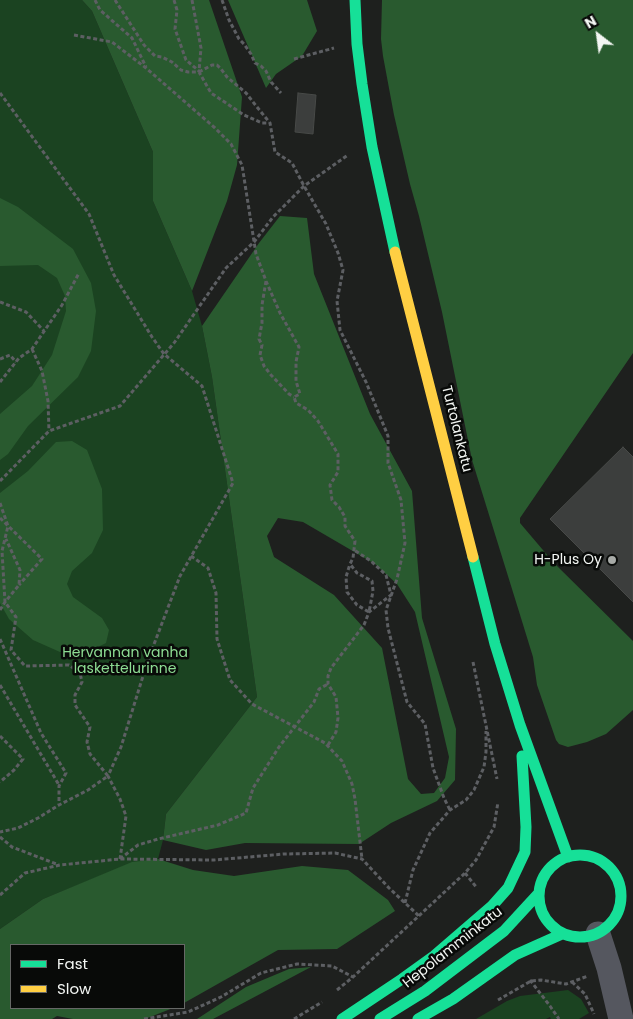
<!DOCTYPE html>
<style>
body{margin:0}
#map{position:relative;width:633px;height:1019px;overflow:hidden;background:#1e201e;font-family:Poppins,sans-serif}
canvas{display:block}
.legend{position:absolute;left:10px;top:944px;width:175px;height:65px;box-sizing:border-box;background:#080a08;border:1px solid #666866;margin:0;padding:6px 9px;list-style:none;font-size:15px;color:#f3f6f3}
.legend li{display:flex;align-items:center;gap:10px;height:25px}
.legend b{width:25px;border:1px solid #666866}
.north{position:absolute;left:573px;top:10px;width:50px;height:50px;-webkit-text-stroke:4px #080a08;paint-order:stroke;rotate:330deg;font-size:14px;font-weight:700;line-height:20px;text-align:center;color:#f3f6f3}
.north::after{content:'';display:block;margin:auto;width:18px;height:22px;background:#f3f6f3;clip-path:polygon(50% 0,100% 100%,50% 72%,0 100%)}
</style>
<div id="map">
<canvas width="633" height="1019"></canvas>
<ul class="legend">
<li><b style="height:6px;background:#16e098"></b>Fast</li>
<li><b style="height:6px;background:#ffcf43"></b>Slow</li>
</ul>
<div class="north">N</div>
</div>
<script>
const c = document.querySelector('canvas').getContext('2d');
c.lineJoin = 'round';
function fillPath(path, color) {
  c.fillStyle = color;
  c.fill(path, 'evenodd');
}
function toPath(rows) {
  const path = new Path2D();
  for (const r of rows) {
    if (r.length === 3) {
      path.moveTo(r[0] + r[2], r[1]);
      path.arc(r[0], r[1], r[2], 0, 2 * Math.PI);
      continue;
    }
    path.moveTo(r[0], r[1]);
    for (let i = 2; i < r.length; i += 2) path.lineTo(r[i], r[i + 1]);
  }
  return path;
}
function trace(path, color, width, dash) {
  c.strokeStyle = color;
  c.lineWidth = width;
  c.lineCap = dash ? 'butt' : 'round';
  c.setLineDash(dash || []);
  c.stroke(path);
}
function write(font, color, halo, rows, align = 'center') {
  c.font = font + ' Poppins,sans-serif';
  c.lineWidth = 5;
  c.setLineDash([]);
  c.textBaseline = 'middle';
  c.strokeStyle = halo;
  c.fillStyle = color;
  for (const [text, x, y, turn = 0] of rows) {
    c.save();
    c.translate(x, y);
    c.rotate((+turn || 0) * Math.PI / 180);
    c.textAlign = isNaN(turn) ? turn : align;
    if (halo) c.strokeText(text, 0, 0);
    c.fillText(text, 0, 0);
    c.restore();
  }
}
fillPath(toPath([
 [0,0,82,0,92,11,153,152,153,201,192,291,202,326,212,377,257,697,166,814,163,840,158,859,132,863,43,899,0,929],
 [568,990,581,999,589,1013,579,1019,551,1019,550,1017,546,1019,476,1019,507,1001,520,996]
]), '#1b4321');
fillPath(toPath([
 [82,0,209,0,242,97,237,165,227,201,192,291,153,201,153,152,92,11],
 [228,0,307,0,317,31,302,56,276,74,266,88],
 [382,0,633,0,633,353,520,518,520,523,554,563,633,641,633,710,606,734,587,742,568,747,559,744,556,740,547,714,537,685,533,657,521,618,472,460,442,312,419,216,410,184,394,115,383,56,381,39],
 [0,198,18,207,73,249,91,283,96,311,91,351,78,377,28,426,8,454,0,460,0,414,32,386,52,355,66,311,65,296,57,278,38,265,0,266],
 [280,216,307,218,314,274,370,414,412,491,422,618,456,729,455,780,437,801,391,823,359,844,245,843,206,850,163,840,166,814,257,697,212,377,202,326,259,243],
 [278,518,303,522,375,564,397,584,415,612,449,757,445,778,434,793,421,794,408,779,382,648,334,595,274,557,267,536],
 [72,441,87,450,102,489,103,530,92,553,72,571,67,584,73,597,102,618,109,630,106,643,84,654,60,652,33,640,9,619,0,603,0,493,28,471,56,442],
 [158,859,193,870,234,876,302,866,348,870,388,900,395,911,337,949,278,950,184,1003,184,945,11,945,11,1008,173,1008,145,1019,73,1019,57,1016,52,1019,0,1019,0,929,43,899,132,862],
 [311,967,213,1019,197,1019,246,987,289,969]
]), '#295a2f');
const building = toPath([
 [298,93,316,95,313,134,295,132,298,93],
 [623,447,633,457,633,602,550,519,623,447]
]);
fillPath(building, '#3c3e3d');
trace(building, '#474947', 1);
trace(toPath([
 [95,0,100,10,132,38,146,67],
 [115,0,144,45,155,56,162,57,172,62,181,70,188,72,199,72,211,93,244,115,262,123,269,123],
 [174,0,177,10,175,29,186,60,199,71],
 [192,0,201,48,199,71],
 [222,0,229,20,239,39,244,44,251,54,255,63,261,66,266,71,271,82,281,93],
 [74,35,112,42,146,68,215,128,231,144,242,165,256,254,266,281,280,313,299,347,296,362,296,381,300,394,294,397,296,403,308,410,318,421,338,454,338,472,330,485,332,500,339,507,345,517,345,526,355,541,353,558,350,564,357,573,372,581,373,591,369,612,357,605,347,592,346,577,350,564],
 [294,59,334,48],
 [199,72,212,65,217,65,221,69,227,77,246,93,257,107,270,123,275,152,292,163,304,186,326,224,338,253,343,270,337,301,340,330,366,382,388,436,388,463,401,500,405,543,397,579,386,610,388,628,407,702,425,724,433,768,444,798,450,810],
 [0,93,89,214,114,275,152,337,164,354,202,386,233,483,180,576,148,660,121,747,108,776,120,799,126,816,120,859],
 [266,281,262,305,262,323,259,339,262,345,260,355,264,366,271,375,289,394,294,397],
 [0,302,26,312,44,331],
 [32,349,42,371,48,401,49,431],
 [0,359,10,355,16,362],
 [0,382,19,358,32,349,62,305,79,273],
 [0,481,49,431,120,406,174,343,226,268,254,242,273,217,304,186,348,155],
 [0,503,8,526,2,551,5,602,16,617,11,650,25,666,69,665,80,673,82,682,75,695,75,705,90,727,87,742,90,754,108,776,88,790,59,805,38,818,18,828,0,832],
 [0,518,42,559,19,585],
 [191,556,208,568,216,593,217,639,230,680,252,704,325,743,342,761,352,784,355,799,362,859],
 [0,610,5,602,19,585,20,570,6,539],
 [0,639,41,733,66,773,59,786,59,805],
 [473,662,497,779],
 [0,685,59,785],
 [0,736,23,759,14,770,0,782],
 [328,745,336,732,338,718,336,697,328,684,328,676,331,668,364,625,369,612,391,595,386,575,371,561,354,550],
 [0,837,12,847,59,865],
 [120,859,138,845,158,839,218,825,246,813,253,788,279,747,314,702,319,689,328,684],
 [465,873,477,888],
 [0,895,25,873,60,865,120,859,214,860,284,854,335,853,362,859,389,888,419,916],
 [405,903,413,870,430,833,450,810,466,800,474,790,484,767,486,752,486,731],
 [530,980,550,1006,559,1019],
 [572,982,585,994,594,1014],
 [337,990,353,977,465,873,476,860,494,827,498,802],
 [498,1000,531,981,541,980,566,984,588,976],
 [144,1019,188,1012,221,997,261,973,297,964,332,966,353,977],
 [294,1019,322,1002]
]), '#5d5f63', 3, [4, 2.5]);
trace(toPath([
 [598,934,609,968,621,1019]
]), '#55575f', 25);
trace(toPath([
 [355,0,357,44,362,84,372,147,395,252],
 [473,557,495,644,520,725,568,857],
 [580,896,41],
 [342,1019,402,979,434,956,492,906,508,888,525,852,526,827,522,756],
 [380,1019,425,991,504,931,539,893],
 [418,1019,453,999,515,955,562,934]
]), '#16e098', 11);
trace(toPath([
 [395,252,473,557]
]), '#ffcf43', 11);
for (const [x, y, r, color] of [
 [612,560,5,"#a8aba8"]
]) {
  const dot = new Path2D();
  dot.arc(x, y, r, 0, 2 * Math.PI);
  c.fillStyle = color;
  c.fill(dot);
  trace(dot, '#080a08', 2);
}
write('14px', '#f3f6f3', '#080a08', [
 ["Turtolankatu",456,429,76],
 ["Hepolamminkatu",453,948,-38]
]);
write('14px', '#f3f6f3', '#080a08', [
 ["H-Plus Oy",602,560]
], 'right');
write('14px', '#8ddc93', '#080a08', [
 ["Hervannan vanha",125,653],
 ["laskettelurinne",125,669]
]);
</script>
